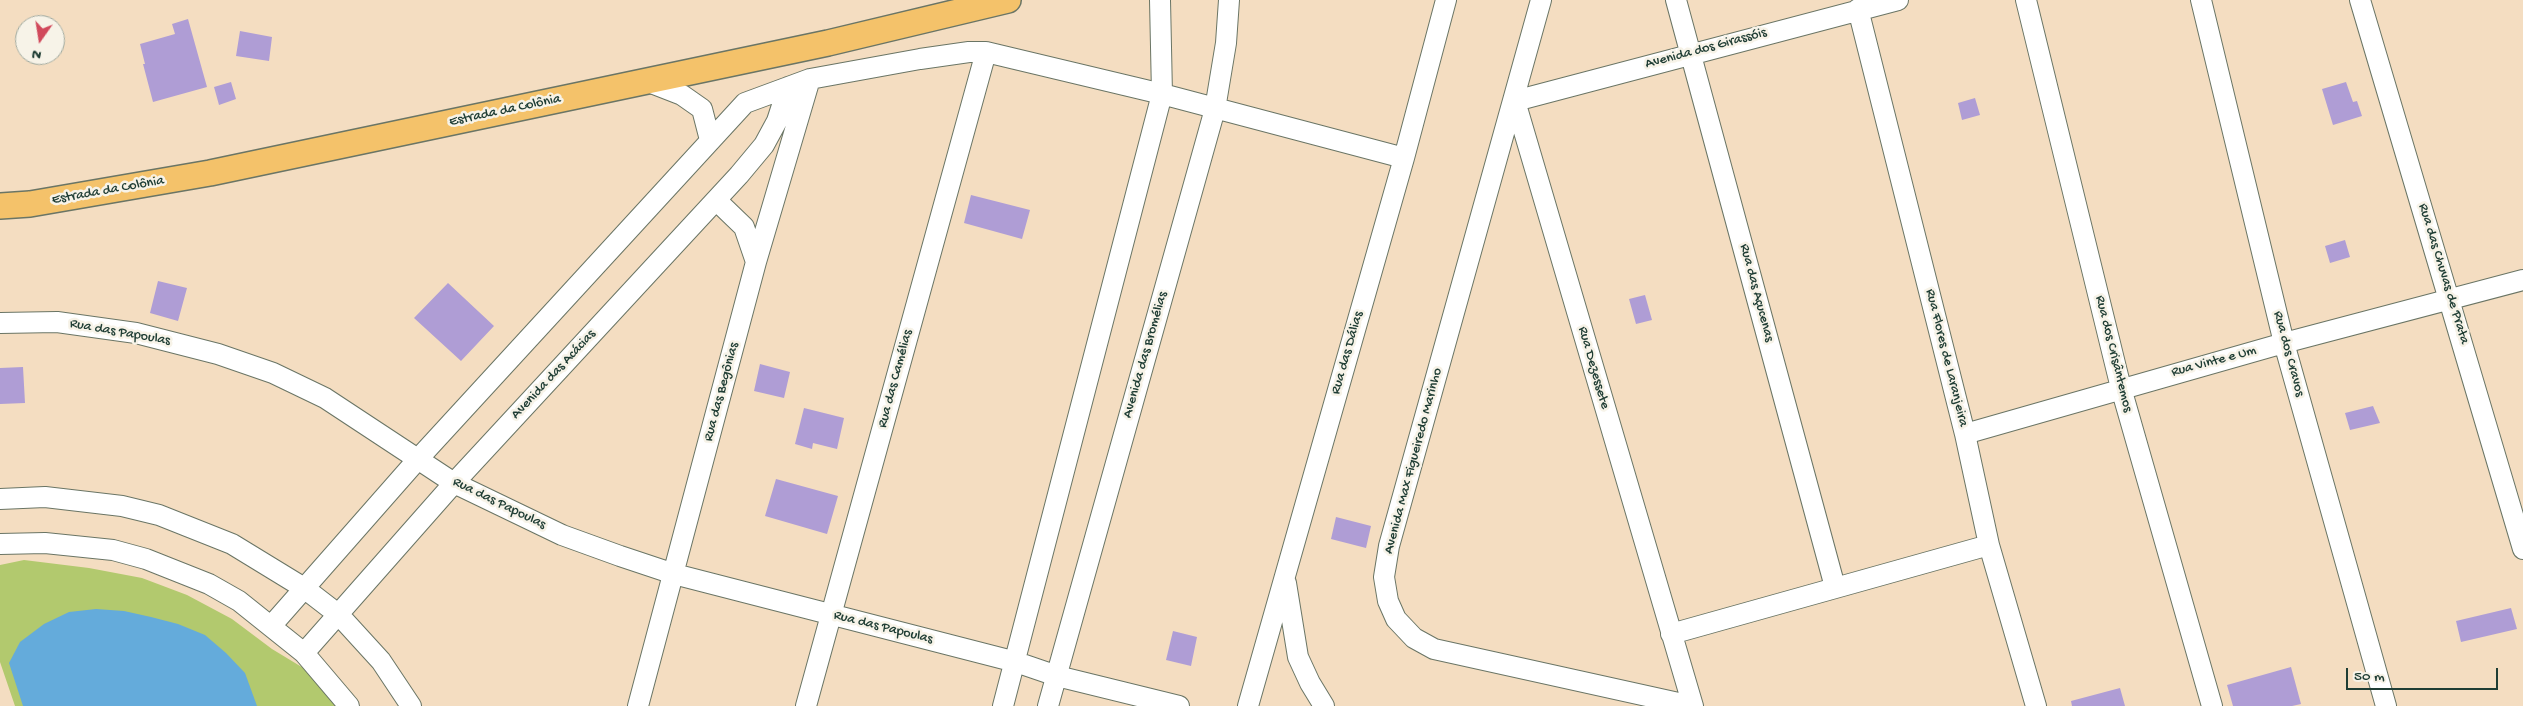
<!DOCTYPE html>
<meta charset="utf-8">
<style>
body{margin:0}
#map{position:relative;width:2523px;height:706px;overflow:hidden;background:#f4ddc1;font-family:"Gochi Hand",sans-serif}
canvas{display:block}
.north{position:absolute;left:15px;top:15px;width:50px;height:50px;box-sizing:border-box;background:#f7f3e8;border:1px solid #a1aaa0;border-radius:50%;rotate:193deg;font-size:14px;font-weight:700;line-height:20px;text-align:center;color:#1f3d34}
.north::after{content:'';display:block;margin:auto;width:18px;height:22px;background:#d1495b;clip-path:polygon(50% 0,100% 100%,50% 72%,0 100%)}
.scale{position:absolute;left:2346px;top:668px;width:152px;height:22px;box-sizing:border-box;border:2px solid #1f3d34;border-top:0;padding-left:6px;font-size:15px;line-height:18px;white-space:nowrap;color:#1f3d34;-webkit-text-stroke:4px #f7f3e8;paint-order:stroke}
</style>
<div id="map">
<canvas width="2523" height="706"></canvas>
<div class="north">N</div>
<div class="scale">50 m</div>
</div>
<script>
const c = document.querySelector('canvas').getContext('2d');
c.lineJoin = 'round';
function fillPath(path, color) {
  c.fillStyle = color;
  c.fill(path, 'evenodd');
}
function toPath(rows) {
  const path = new Path2D();
  for (const r of rows) {
    path.moveTo(r[0], r[1]);
    for (let i = 2; i < r.length; i += 2) path.lineTo(r[i], r[i + 1]);
  }
  return path;
}
function trace(path, color, width, dash) {
  c.strokeStyle = color;
  c.lineWidth = width;
  c.lineCap = dash ? 'butt' : 'round';
  c.setLineDash(dash || []);
  c.stroke(path);
}
function write(font, color, halo, rows, align = 'center') {
  c.font = font + ' "Gochi Hand",sans-serif';
  c.lineWidth = 5;
  c.setLineDash([]);
  c.textBaseline = 'middle';
  c.strokeStyle = halo;
  c.fillStyle = color;
  for (const [text, x, y, turn = 0] of rows) {
    c.save();
    c.translate(x, y);
    c.rotate((+turn || 0) * Math.PI / 180);
    c.textAlign = isNaN(turn) ? turn : align;
    if (halo) c.strokeText(text, 0, 0);
    c.fillText(text, 0, 0);
    c.restore();
  }
}
fillPath(toPath([
 [24,560,89,568,142,578,187,595,232,619,272,649,305,669,331,694,340,706,15,706,0,662,0,565]
]), '#b2c96e');
fillPath(toPath([
 [96,609,124,611,151,617,178,624,205,635,226,653,245,673,257,706,23,706,9,663,20,642,44,624,69,612]
]), '#64abdb');
fillPath(toPath([
 [188,19,207,87,153,102,143,64,145,64,140,44,175,34,172,24],
 [240,31,272,37,269,61,236,56],
 [231,82,236,99,219,105,214,87],
 [2346,82,2353,102,2357,101,2362,116,2333,125,2322,89],
 [1975,98,1980,115,1962,120,1958,103],
 [971,195,1030,210,1022,239,964,223],
 [2345,240,2350,257,2330,263,2325,246],
 [158,281,187,288,178,321,150,313],
 [448,283,494,326,461,361,414,318],
 [1645,295,1652,320,1636,324,1629,299],
 [760,364,790,372,784,398,754,391],
 [23,367,25,403,0,404,0,368],
 [2373,406,2380,423,2350,430,2345,413],
 [804,408,844,418,837,449,813,443,812,449,795,444],
 [776,479,838,496,827,534,765,516],
 [1336,517,1371,526,1366,548,1331,539],
 [2511,608,2517,629,2461,642,2456,621],
 [1173,631,1197,637,1191,666,1166,660],
 [2291,667,2301,704,2292,706,2233,706,2227,685],
 [2120,688,2125,706,2072,706,2071,701]
]), '#af9dd5');
const minor = toPath([
 [1541,0,1389,546,1384,577,1388,601,1396,619,1414,638,1434,649,1692,706],
 [1676,0,1835,587],
 [2026,0,2121,388,2212,706],
 [2201,0,2284,343,2386,706],
 [2360,0,2523,549],
 [1858,9,1965,434,1989,545,2036,706],
 [646,81,682,95,702,109,710,140],
 [716,200,744,227,756,262],
 [0,323,57,322,136,333,218,354,273,373,325,398,454,483,562,535,620,556,674,574,1016,662,1057,676,1179,706],
 [1965,434,2284,343,2523,280],
 [0,499,45,497,122,506,159,515,232,544,304,588,339,615,381,661,411,706],
 [0,544,45,543,113,550,146,559,209,584,239,601,304,653,349,706],
 [1286,583,1298,657,1310,683,1324,706],
 [272,625,418,459,745,103,810,79,920,59,969,52,986,52,1162,94,1404,158],
 [1671,634,1989,545],
 [304,653,454,483,739,175,764,145,777,121,788,87],
 [638,706,756,262,810,79],
 [806,706,986,52],
 [1003,706,1162,94,1160,0],
 [1048,706,1215,109,1226,43,1229,0],
 [1248,706,1404,158,1446,0],
 [1693,706,1515,101,1898,0]
]);
const major = toPath([
 [0,206,30,204,210,173,828,43,1008,0]
]);
trace(minor, '#6a7565', 22);
trace(major, '#6a7565', 28);
trace(minor, '#fff', 20);
trace(major, '#f4c26a', 25);
write('14px', '#1f3d34', '#f7f3e8', [
 ["Avenida dos Girassóis",1706,49,-15],
 ["Estrada da Colônia",505,111,-12],
 ["Estrada da Colônia",108,191,-10],
 ["Rua das Chuvas de Prata",2443,274,73],
 ["Rua das Açucenas",1756,293,75],
 ["Rua das Papoulas",120,333,10],
 ["Rua das Dálias",1348,353,-74],
 ["Rua dos Crisântemos",2113,354,76],
 ["Rua dos Cravos",2288,354,75],
 ["Avenida das Bromélias",1146,355,-74],
 ["Rua Flores de Laranjeira",1946,358,76],
 ["Rua Vinte e Um",2214,362,-15],
 ["Rua Dezessete",1593,368,74],
 ["Avenida das Acácias",554,375,-47],
 ["Rua das Camélias",896,379,-75],
 ["Rua das Begônias",722,392,-75],
 ["Avenida Max Figueiredo Marinho",1414,461,-75],
 ["Rua das Papoulas",499,504,26],
 ["Rua das Papoulas",883,628,14]
]);
</script>
